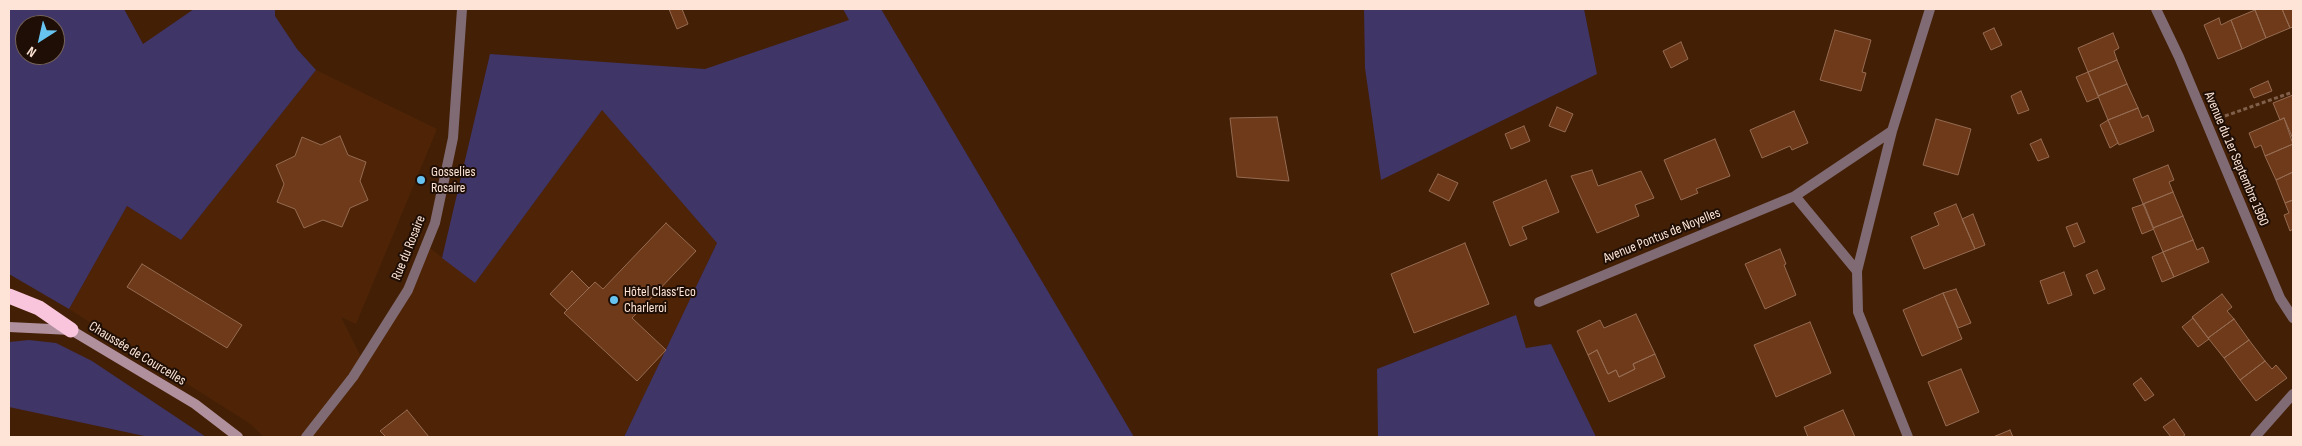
<!DOCTYPE html>
<meta charset="utf-8">
<style>
body{margin:0}
#map{position:relative;width:2302px;height:446px;overflow:hidden;background:#431f06;font-family:"Sofia Sans Condensed",sans-serif}
canvas{display:block}
.frame{position:absolute;inset:0;border:10px solid #fde4d6;pointer-events:none}
.north{position:absolute;left:15px;top:15px;width:50px;height:50px;box-sizing:border-box;background:#1e0e05;border:1px solid #776459;border-radius:50%;rotate:215deg;font-size:14px;font-weight:700;line-height:20px;text-align:center;color:#fde4d6}
.north::after{content:'';display:block;margin:auto;width:18px;height:22px;background:#67c4f0;clip-path:polygon(50% 0,100% 100%,50% 72%,0 100%)}
</style>
<div id="map">
<canvas width="2302" height="446"></canvas>
<div class="frame"></div>
<div class="north">N</div>
</div>
<script>
const c = document.querySelector('canvas').getContext('2d');
c.lineJoin = 'round';
function fillPath(path, color) {
  c.fillStyle = color;
  c.fill(path, 'evenodd');
}
function toPath(rows) {
  const path = new Path2D();
  for (const r of rows) {
    path.moveTo(r[0], r[1]);
    for (let i = 2; i < r.length; i += 2) path.lineTo(r[i], r[i + 1]);
  }
  return path;
}
function trace(path, color, width, dash) {
  c.strokeStyle = color;
  c.lineWidth = width;
  c.lineCap = dash ? 'butt' : 'round';
  c.setLineDash(dash || []);
  c.stroke(path);
}
function write(font, color, halo, rows, align = 'center') {
  c.font = font + ' "Sofia Sans Condensed",sans-serif';
  c.lineWidth = 4;
  c.setLineDash([]);
  c.textBaseline = 'middle';
  c.strokeStyle = halo;
  c.fillStyle = color;
  for (const [text, x, y, turn = 0] of rows) {
    c.save();
    c.translate(x, y);
    c.rotate((+turn || 0) * Math.PI / 180);
    c.textAlign = isNaN(turn) ? turn : align;
    if (halo) c.strokeText(text, 0, 0);
    c.fillText(text, 0, 0);
    c.restore();
  }
}
fillPath(toPath([
 [316,70,437,129,356,324,341,317,363,361,426,245,475,283,602,110,717,243,624,437,264,437,249,423,69,309,127,206,181,240]
]), '#4f2406');
fillPath(toPath([
 [9,9,124,9,143,44,194,9,275,9,275,16,297,49,316,70,181,240,127,206,69,309,9,274],
 [25,25,55,25,55,55,25,55],
 [843,9,881,9,1134,437,624,437,717,243,602,110,475,283,442,258,490,54,705,69,849,20],
 [1364,9,1584,9,1597,74,1381,180,1365,68],
 [1516,315,1526,348,1551,344,1596,437,1378,437,1377,369],
 [29,340,56,343,92,361,206,437,149,437,9,407,9,342]
]), '#3f3567');
const building = toPath([
 [669,9,682,9,688,24,677,29,669,9],
 [2258,9,2282,9,2290,28,2266,38,2255,10,2258,9],
 [2282,9,2293,9,2293,27,2290,28,2282,9],
 [2255,10,2266,38,2242,49,2231,20,2255,10],
 [2219,18,2221,25,2231,20,2242,49,2218,59,2204,25,2219,18],
 [1994,28,2002,45,1991,50,1983,33,1994,28],
 [1835,30,1871,40,1862,72,1866,73,1861,91,1820,80,1835,30],
 [2113,33,2119,48,2114,51,2117,60,2088,72,2078,48,2113,33],
 [1681,42,1688,59,1671,68,1663,51,1681,42],
 [2117,60,2127,84,2098,96,2088,72,2117,60],
 [2088,72,2099,97,2087,102,2076,77,2088,72],
 [2268,81,2272,91,2254,98,2250,89,2268,81],
 [2127,84,2138,108,2108,120,2098,96,2127,84],
 [2021,91,2029,110,2018,114,2011,96,2021,91],
 [2293,95,2293,139,2284,118,2280,120,2273,103,2293,95],
 [1557,107,1573,114,1565,132,1549,126,1557,107],
 [2138,108,2142,118,2148,115,2154,131,2119,145,2108,120,2138,108],
 [1794,111,1808,143,1792,150,1790,146,1762,158,1750,130,1794,111],
 [1277,117,1289,181,1237,177,1230,118,1277,117],
 [2284,118,2293,144,2265,156,2261,145,2255,148,2249,133,2284,118],
 [1936,119,1971,129,1958,175,1923,165,1936,119],
 [2108,120,2118,143,2110,148,2100,125,2108,120],
 [1524,126,1530,141,1511,149,1505,134,1524,126],
 [340,136,348,155,366,162,360,181,368,200,350,208,342,227,323,220,304,228,295,209,277,202,284,184,276,165,295,156,302,137,321,145,340,136],
 [1715,139,1730,176,1696,189,1698,193,1681,200,1664,160,1715,139],
 [2041,139,2049,157,2038,161,2030,144,2041,139],
 [2293,144,2293,172,2276,180,2265,156,2293,144],
 [2168,165,2174,180,2169,182,2173,192,2143,204,2133,179,2168,165],
 [1592,170,1598,186,1641,171,1654,198,1635,205,1639,216,1597,233,1571,176,1592,170],
 [2293,172,2293,200,2285,203,2276,180,2293,172],
 [1438,174,1458,183,1449,201,1429,191,1438,174],
 [1546,180,1559,212,1522,227,1527,239,1510,246,1493,202,1546,180],
 [2173,192,2183,216,2153,228,2143,204,2173,192],
 [2293,200,2293,229,2290,231,2284,215,2289,213,2285,203,2293,200],
 [1956,204,1975,249,1924,269,1911,237,1939,225,1934,213,1956,204],
 [2144,204,2154,229,2142,234,2132,208,2144,204],
 [1973,214,1985,245,1975,249,1962,219,1973,214],
 [2183,216,2193,240,2163,252,2153,228,2183,216],
 [666,223,696,251,632,318,666,350,637,381,564,313,595,282,603,289,666,223],
 [2077,223,2085,242,2074,247,2066,227,2077,223],
 [2193,240,2197,250,2203,247,2209,262,2174,277,2163,252,2193,240],
 [1465,243,1489,304,1414,333,1391,274,1465,243],
 [1780,249,1786,264,1784,265,1796,295,1765,309,1745,264,1780,249],
 [2163,252,2174,277,2162,282,2152,257,2163,252],
 [142,264,242,325,227,348,127,287,142,264],
 [2097,270,2105,289,2094,294,2086,275,2097,270],
 [572,271,589,288,567,310,550,294,572,271],
 [2064,272,2072,295,2048,304,2040,281,2064,272],
 [1956,289,1971,323,1958,328,1943,293,1956,289],
 [1943,293,1962,339,1922,356,1903,310,1943,293],
 [2222,294,2232,307,2227,311,2234,319,2208,338,2192,317,2222,294],
 [1636,314,1655,354,1633,364,1635,369,1619,377,1616,370,1608,374,1597,350,1588,355,1577,331,1600,320,1604,328,1636,314],
 [2193,318,2209,339,2198,347,2182,327,2193,318],
 [2234,319,2249,340,2224,358,2208,338,2234,319],
 [1810,322,1831,373,1776,397,1754,345,1810,322],
 [2249,340,2265,361,2240,380,2224,358,2249,340],
 [1597,350,1608,374,1616,370,1619,377,1635,369,1633,364,1655,354,1665,377,1609,402,1588,355,1597,350],
 [2265,361,2272,369,2276,365,2287,378,2256,401,2240,380,2265,361],
 [1961,369,1979,412,1946,426,1928,382,1961,369],
 [2141,378,2154,395,2145,401,2133,384,2141,378],
 [407,410,429,437,386,437,380,431,407,410],
 [1843,410,1855,437,1808,437,1804,427,1843,410],
 [2174,419,2185,435,2182,437,2171,437,2163,427,2174,419],
 [2010,430,2013,437,1993,437,2010,430]
]);
fillPath(building, '#6e3a19');
trace(building, '#956b52', 1);
trace(toPath([
 [2225,116,2293,92]
]), '#80604a', 3, [4, 2.5]);
trace(toPath([
 [2255,437,2293,394]
]), '#806b74', 10);
trace(toPath([
 [2156,9,2179,57,2280,298,2293,318],
 [1795,196,1857,271],
 [1539,302,1795,196,1892,131],
 [306,437,353,377,408,290,435,223,453,138,462,9],
 [1908,437,1858,312,1857,271,1892,131,1930,9]
]), '#806b74', 10);
trace(toPath([
 [9,327,71,330,195,404,238,437]
]), '#b1909e', 10);
trace(toPath([
 [9,296,39,308,71,330]
]), '#f9c5dc', 15);
for (const [x, y, r, color] of [
 [421,180,5,"#67c4f0"],
 [614,300,5,"#67c4f0"]
]) {
  const dot = new Path2D();
  dot.arc(x, y, r, 0, 2 * Math.PI);
  c.fillStyle = color;
  c.fill(dot);
  trace(dot, '#1e0e05', 2);
}
write('14px', '#fde4d6', '#1e0e05', [
 ["Avenue du 1er Septembre 1960",2236,159,67],
 ["Avenue Pontus de Noyelles",1662,236,-22],
 ["Rue du Rosaire",409,248,-68],
 ["Chaussée de Courcelles",137,354,31]
]);
write('14px', '#fde4d6', '#1e0e05', [
 ["Gosselies",431,172],
 ["Rosaire",431,188],
 ["Hôtel Class‘Eco",624,292],
 ["Charleroi",624,308]
], 'left');
</script>
